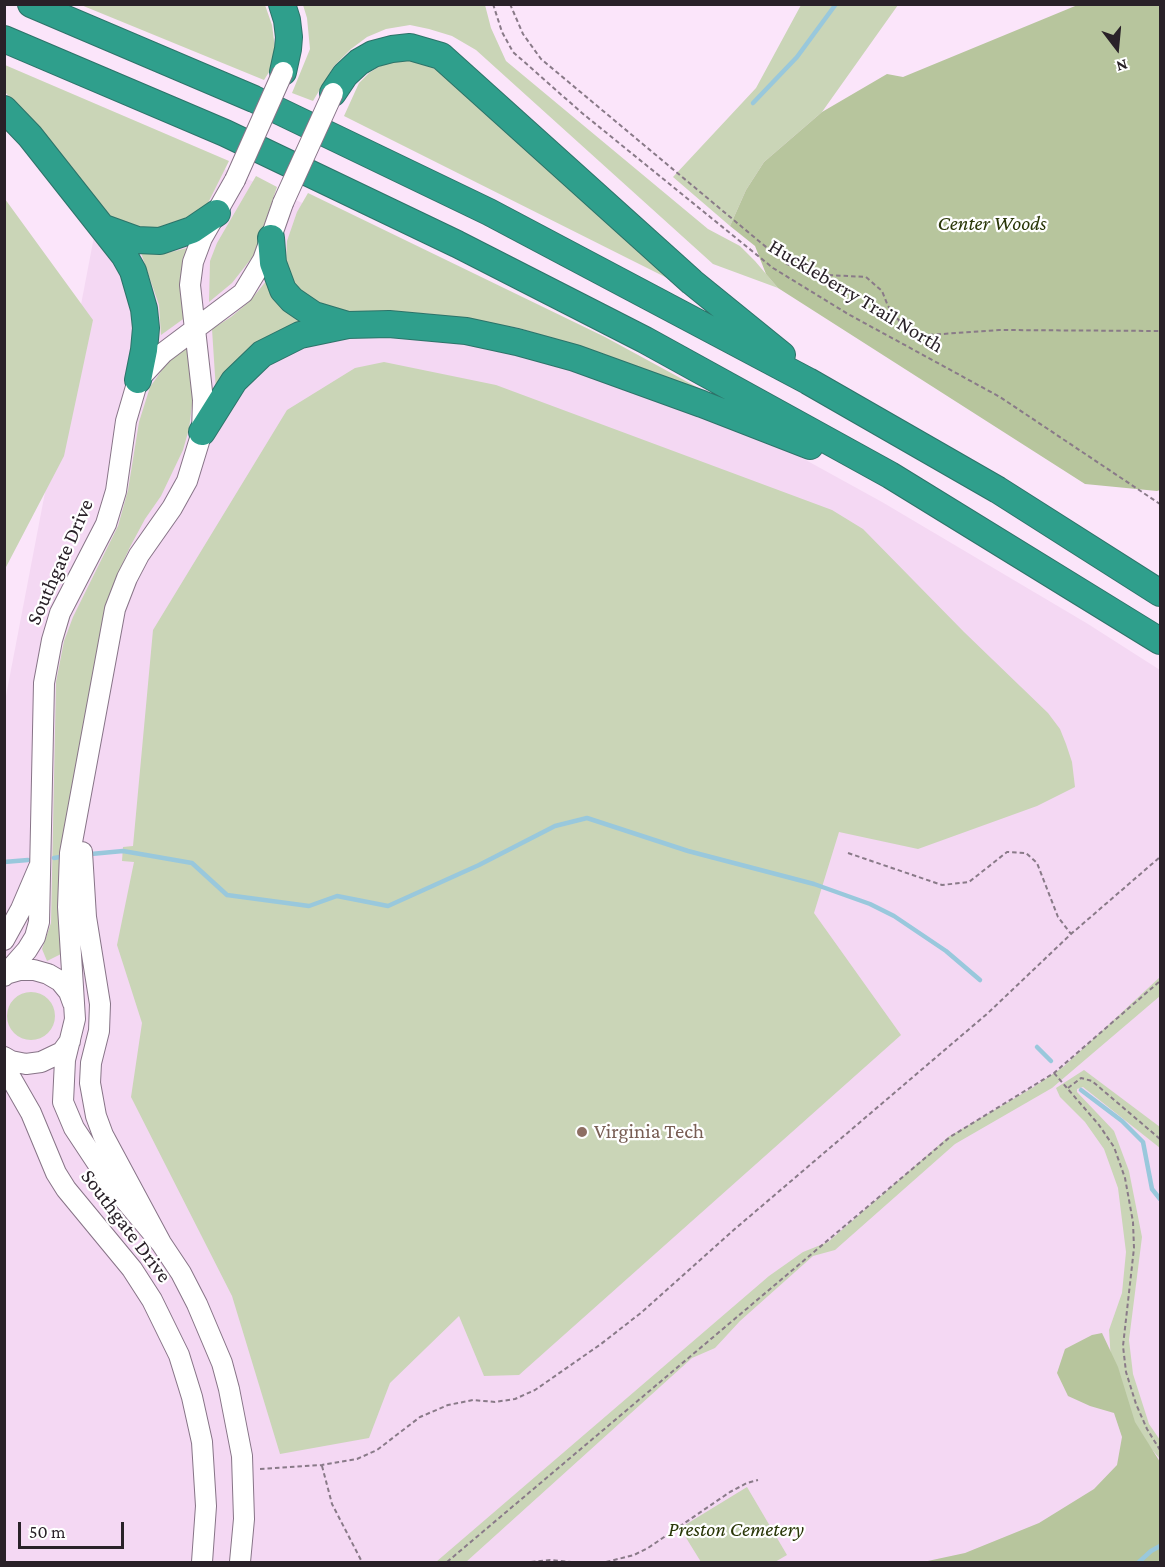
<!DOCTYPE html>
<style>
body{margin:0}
#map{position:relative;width:1165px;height:1567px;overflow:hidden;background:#fbe5fa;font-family:"Crimson Pro",serif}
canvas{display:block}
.frame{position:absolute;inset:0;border:6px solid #292128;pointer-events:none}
.north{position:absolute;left:1087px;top:18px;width:60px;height:60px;-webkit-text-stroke:4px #fff;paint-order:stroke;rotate:164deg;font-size:16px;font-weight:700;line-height:24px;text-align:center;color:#292128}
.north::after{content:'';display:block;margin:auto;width:21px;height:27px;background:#292128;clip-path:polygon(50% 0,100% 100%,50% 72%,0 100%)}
.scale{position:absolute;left:18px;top:1522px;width:106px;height:27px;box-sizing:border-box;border:3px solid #292128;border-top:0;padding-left:8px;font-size:18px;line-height:21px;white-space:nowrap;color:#292128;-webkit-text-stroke:4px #fff;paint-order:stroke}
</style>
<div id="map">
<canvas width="1165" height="1567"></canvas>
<div class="frame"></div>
<div class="north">N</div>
<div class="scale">50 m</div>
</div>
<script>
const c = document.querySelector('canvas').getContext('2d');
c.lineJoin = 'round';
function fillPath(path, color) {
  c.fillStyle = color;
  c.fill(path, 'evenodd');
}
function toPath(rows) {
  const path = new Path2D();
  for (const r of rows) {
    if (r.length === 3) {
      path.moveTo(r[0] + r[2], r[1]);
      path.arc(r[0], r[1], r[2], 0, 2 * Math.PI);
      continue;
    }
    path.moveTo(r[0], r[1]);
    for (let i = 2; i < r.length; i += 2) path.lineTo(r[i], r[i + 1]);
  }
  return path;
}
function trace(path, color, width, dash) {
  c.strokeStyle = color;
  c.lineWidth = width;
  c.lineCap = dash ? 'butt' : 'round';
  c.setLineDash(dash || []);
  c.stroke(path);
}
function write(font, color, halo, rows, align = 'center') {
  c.font = font + ' "Crimson Pro",serif';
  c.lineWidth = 4.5;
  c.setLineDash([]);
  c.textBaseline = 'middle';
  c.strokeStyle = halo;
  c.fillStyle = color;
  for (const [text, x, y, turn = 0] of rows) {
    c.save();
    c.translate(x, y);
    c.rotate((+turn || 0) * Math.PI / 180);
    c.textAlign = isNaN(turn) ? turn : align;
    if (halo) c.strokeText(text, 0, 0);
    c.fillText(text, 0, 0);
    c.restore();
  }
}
fillPath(toPath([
 [116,122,475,278,882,502,1088,624,1160,670,1160,1562,5,1562,5,701]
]), '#f4d8f3');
fillPath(toPath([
 [81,5,265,5,272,25,275,48,271,69,264,80],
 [303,5,485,5,491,28,506,61,708,229,740,246,755,261,778,288,713,264,476,50,452,36,429,29,410,25,386,29,367,37,351,49,334,66,313,101,292,93,310,49,307,18],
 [801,5,898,5,822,112,764,162,746,190,730,226,673,177,756,88],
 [411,60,435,66,687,288,344,116,359,83,369,73,380,66,394,62],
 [5,65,229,161,207,205,189,220,148,232,109,218,39,129,5,92],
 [256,176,277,187,254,255,232,283,209,302,210,261,217,243],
 [308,193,605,337,728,404,578,346,519,328,432,314,388,311,347,313,320,308,294,285,286,261,287,241,297,212],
 [5,199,93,320,64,456,5,569],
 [187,248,185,262,186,317,161,335,159,305,141,253,163,254],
 [267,280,284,306,300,322,216,391,212,329,231,317,250,301],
 [189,346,193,397,189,429,183,450,161,496,145,519,130,547,118,573,106,609,63,953,47,961,42,949,51,923,56,682,64,641,73,617,118,526,128,490,139,422,150,387,169,360],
 [384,362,496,385,832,510,863,529,964,632,1048,713,1060,729,1066,744,1072,762,1075,787,1037,806,918,849,839,832,814,913,901,1035,519,1375,484,1376,459,1316,390,1383,369,1438,280,1454,232,1296,131,1097,142,1023,117,945,134,862,122,861,123,847,133,846,153,630,287,410,355,368],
 [1160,977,1160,996,1052,1088,955,1144,835,1250,813,1256,740,1321,715,1348,692,1358,466,1562,436,1562,769,1276,803,1252,828,1242,948,1137,1032,1088,1063,1067],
 [31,1016,24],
 [1084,1070,1160,1127,1160,1148,1083,1087,1077,1089,1077,1092,1114,1131,1129,1171,1142,1237,1129,1340,1133,1374,1149,1424,1160,1440,1160,1459,1131,1425,1111,1361,1109,1330,1122,1293,1126,1252,1118,1188,1104,1149,1085,1122,1060,1097,1056,1088],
 [747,1487,787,1555,775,1562,701,1562,680,1528]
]), '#cad5b7');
fillPath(toPath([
 [1080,4,1160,5,1160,490,1157,491,1085,484,778,288,766,274,755,246,730,226,746,190,764,162,822,112,887,74,903,77],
 [1102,1333,1118,1367,1135,1422,1160,1462,1160,1562,923,1562,965,1553,1039,1523,1094,1489,1117,1465,1122,1437,1114,1413,1090,1406,1068,1396,1057,1373,1065,1349,1092,1335]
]), '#b7c59d');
trace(toPath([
 [753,103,797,57,836,4],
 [91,854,123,851,192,863,227,895,309,906,337,896,388,906,479,865,555,826,587,818,688,851,814,884,870,904,894,916,946,951,980,980],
 [54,858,60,857],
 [4,862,28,860],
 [1037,1047,1051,1061],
 [1081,1090,1122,1121,1143,1142,1152,1189,1160,1199],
 [1139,1562,1151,1551,1160,1546]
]), '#99c8dc', 4.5);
const secondary = toPath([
 [82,852,86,917,100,1004,99,1031,91,1063,90,1083,96,1116,103,1135,161,1243,181,1273,197,1304,222,1363,229,1389,242,1456,244,1519,240,1562],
 [4,940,21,909,39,867],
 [6,974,20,970,34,970,48,974,60,981,69,992,73,1003],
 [4,976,27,950,35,937,39,922,44,683,52,640,60,613,106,524,116,491,126,421,138,380,163,353,243,293,263,260,283,203],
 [4,1057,11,1061,26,1064,41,1062,62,1052,70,1041],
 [4,1066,31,1113,56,1173,66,1189,132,1269,152,1300,179,1355,192,1397,202,1442,206,1506,202,1562],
 [161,1243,109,1181,74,1128,63,1102,65,1060,75,1019,68,907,70,853,115,609,127,578,139,555,172,508,187,481,202,432,203,400,190,285,193,262,202,238,235,180]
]);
const highway = toPath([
 [31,4,254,99,489,212,808,381,998,490,1160,593],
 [282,4,287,20,289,37,288,49,283,72],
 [4,39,225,133,457,244,645,340,890,475,1160,641],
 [333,93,345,75,359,62,373,54,392,49,410,47,441,56,692,282,782,355],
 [4,109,30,136,124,255,133,271,144,309,146,328,144,350,138,380],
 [104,228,137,240,160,241,192,230,217,213],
 [271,238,273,263,283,290,292,300,314,315,344,324],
 [202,432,234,381,262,354,300,335,348,325,389,324,466,331,517,342,575,358,702,404,810,446]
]);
trace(secondary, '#877487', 22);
trace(highway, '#2d7369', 28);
trace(toPath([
 [493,4,502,32,513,52,582,113,773,268,848,314,1000,397,1160,504],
 [510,4,523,34,541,59,760,242,787,264,809,274,866,277,882,291,888,306,904,327,928,335,999,330,1160,331],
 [848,853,942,885,969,882,1007,852,1026,853,1037,863,1058,917,1071,934],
 [1054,1073,1099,1125,1114,1147,1125,1178,1133,1222,1134,1248,1123,1346,1126,1372,1136,1404,1147,1429,1160,1450],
 [1068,1088,1081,1078,1092,1081,1160,1139],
 [322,1466,332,1504,362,1562],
 [260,1469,322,1465,357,1459,377,1450,420,1417,448,1405,473,1400,495,1402,515,1399,535,1390,601,1344,642,1312,736,1228,988,1013,1071,934,1160,857],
 [447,1562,950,1137,1054,1073,1160,981],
 [531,1562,550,1560,571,1562],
 [606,1562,634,1555,648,1548,730,1492,747,1483,758,1480]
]), '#897a88', 2, [4.5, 3]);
trace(secondary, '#fff', 20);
trace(highway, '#2f9f8c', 26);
const secondaryBridge = toPath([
 [235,180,283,72],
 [283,203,333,93]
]);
trace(secondaryBridge, '#877487', 22, []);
trace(secondaryBridge, '#fff', 20);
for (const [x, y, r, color] of [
 [582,1132,6,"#8d6e63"]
]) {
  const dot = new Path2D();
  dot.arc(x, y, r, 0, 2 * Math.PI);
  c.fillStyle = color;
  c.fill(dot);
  trace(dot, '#fff', 2);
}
write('italic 21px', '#2a3708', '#fff', [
 ["Center Woods",992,224],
 ["Preston Cemetery",736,1530]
]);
write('21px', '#292128', '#fff', [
 ["Huckleberry Trail North",856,296,31],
 ["Southgate Drive",60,562,-66],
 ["Southgate Drive",126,1226,53]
]);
write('21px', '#785e54', '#fff', [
 ["Virginia Tech",594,1132]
], 'left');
</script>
